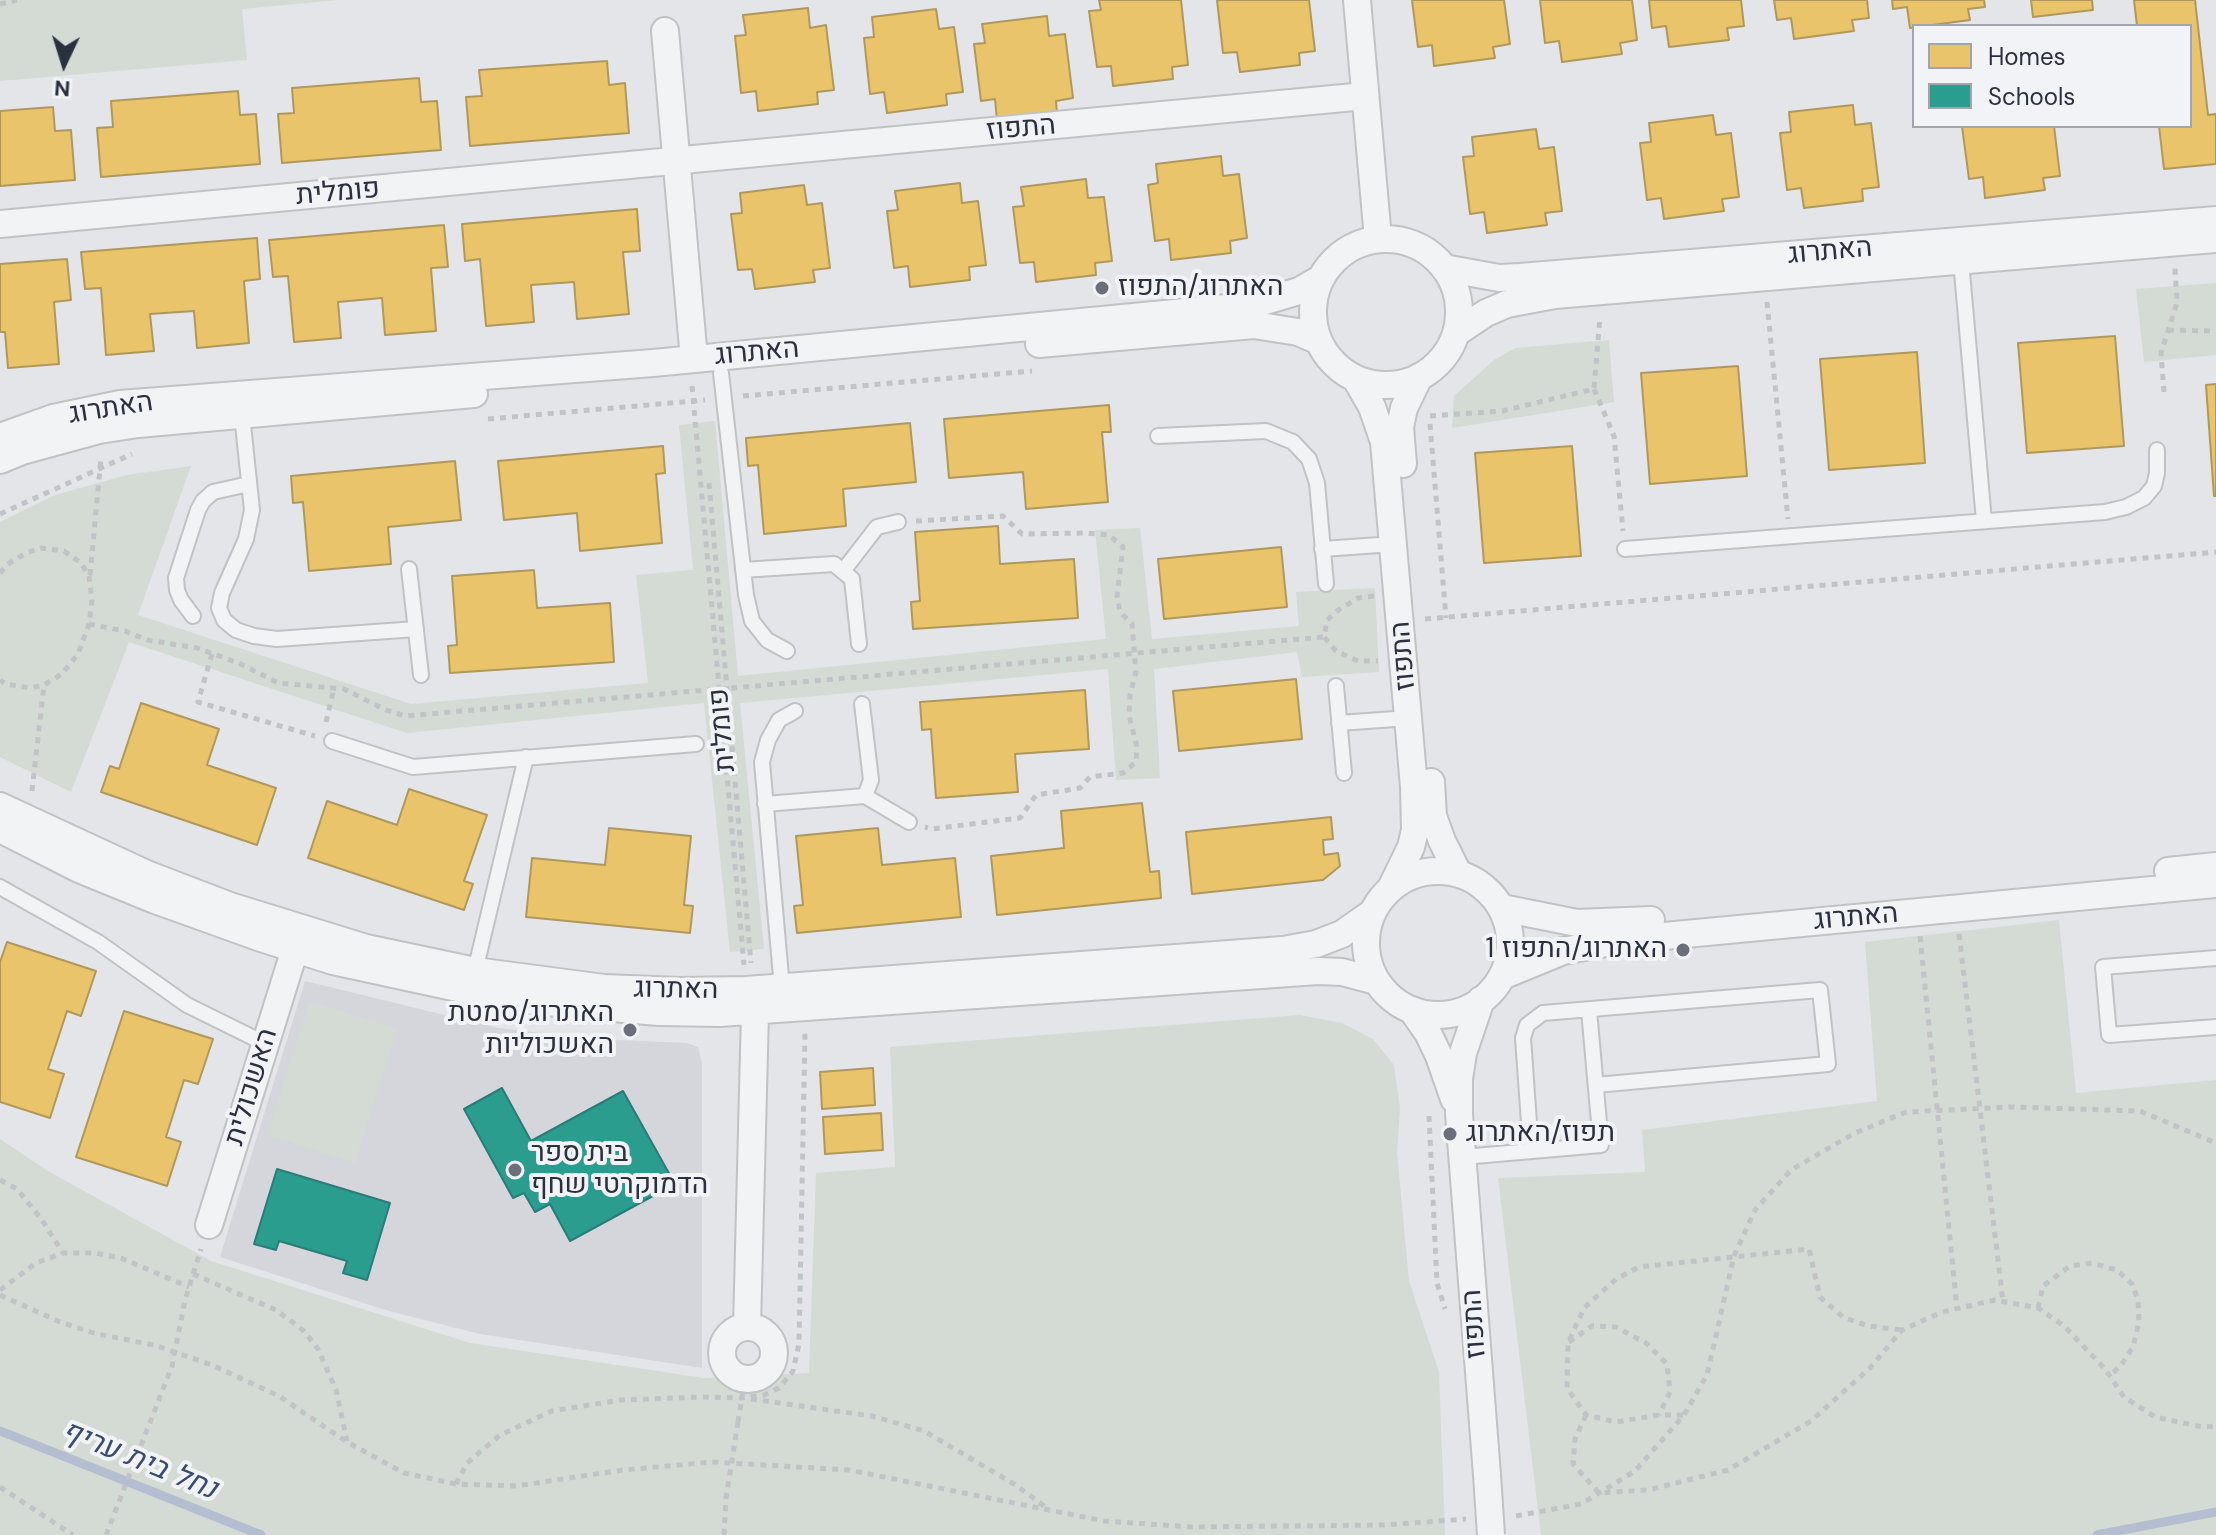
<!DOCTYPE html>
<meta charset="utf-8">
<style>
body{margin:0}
#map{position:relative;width:2216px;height:1535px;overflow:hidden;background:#e3e5e8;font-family:"DM Sans",sans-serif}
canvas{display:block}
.legend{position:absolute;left:1912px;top:24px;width:280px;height:104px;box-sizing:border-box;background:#f1f3f6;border:2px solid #a2a5ad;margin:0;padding:10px 14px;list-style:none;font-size:24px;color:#2b303f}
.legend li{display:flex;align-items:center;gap:16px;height:40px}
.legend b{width:40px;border:2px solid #a2a5ad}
.north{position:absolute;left:24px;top:24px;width:80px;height:80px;-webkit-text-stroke:6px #f1f3f6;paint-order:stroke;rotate:184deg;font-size:22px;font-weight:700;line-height:32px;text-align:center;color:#2b303f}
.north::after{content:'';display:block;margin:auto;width:28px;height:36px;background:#2b303f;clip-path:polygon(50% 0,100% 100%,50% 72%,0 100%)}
</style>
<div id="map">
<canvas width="2216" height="1535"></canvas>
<ul class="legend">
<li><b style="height:22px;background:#e9c46a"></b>Homes</li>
<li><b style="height:22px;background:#2a9d8f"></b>Schools</li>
</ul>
<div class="north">N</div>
</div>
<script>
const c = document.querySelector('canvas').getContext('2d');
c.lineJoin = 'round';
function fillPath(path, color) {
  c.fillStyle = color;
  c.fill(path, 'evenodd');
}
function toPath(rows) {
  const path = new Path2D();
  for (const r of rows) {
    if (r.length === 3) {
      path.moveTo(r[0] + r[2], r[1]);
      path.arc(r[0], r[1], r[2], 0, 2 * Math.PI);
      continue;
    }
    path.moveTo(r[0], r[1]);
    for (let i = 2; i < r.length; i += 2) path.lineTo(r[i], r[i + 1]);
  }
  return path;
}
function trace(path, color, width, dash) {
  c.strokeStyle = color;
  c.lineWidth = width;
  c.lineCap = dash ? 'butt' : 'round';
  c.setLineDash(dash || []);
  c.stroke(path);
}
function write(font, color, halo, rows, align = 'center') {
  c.font = font + ' "DM Sans",Heebo,sans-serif';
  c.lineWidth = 8;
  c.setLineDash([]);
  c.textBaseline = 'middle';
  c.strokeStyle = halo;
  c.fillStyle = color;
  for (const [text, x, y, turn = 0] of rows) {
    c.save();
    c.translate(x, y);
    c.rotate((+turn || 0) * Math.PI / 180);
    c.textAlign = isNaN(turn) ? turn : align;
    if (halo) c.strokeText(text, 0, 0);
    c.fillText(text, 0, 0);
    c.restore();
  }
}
fillPath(toPath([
 [305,981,498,1028,594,1039,687,1043,698,1047,702,1063,702,1368,480,1334,389,1311,220,1257]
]), '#d4d6db');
fillPath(toPath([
 [0,0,338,0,242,9,247,60,0,81],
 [2216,283,2216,355,2144,362,2136,289],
 [1609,340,1614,402,1452,428,1454,396,1494,360,1515,348],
 [715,421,738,676,1106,639,1095,530,1140,528,1152,639,1299,626,1296,592,1375,588,1379,672,1302,677,1297,652,1154,669,1160,778,1116,780,1108,669,740,703,764,949,730,952,704,703,407,733,129,642,71,792,0,757,0,522,55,495,127,475,191,466,138,615,411,704,648,683,636,575,693,570,679,425],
 [2059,920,2076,1093,2216,1080,2216,1535,1541,1535,1498,1178,1645,1172,1642,1130,1877,1101,1865,942],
 [309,1001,398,1029,355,1163,267,1135],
 [1300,1015,1342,1023,1373,1039,1394,1065,1400,1108,1397,1153,1409,1281,1439,1372,1445,1535,0,1535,0,1139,46,1170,211,1261,470,1343,704,1378,809,1373,816,1173,895,1167,890,1047]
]), '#d3dbd4');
const homes = toPath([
 [1099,0,1181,0,1188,65,1172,67,1173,79,1113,86,1111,66,1097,67,1089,11,1101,10,1099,0],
 [1217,0,1309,0,1315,51,1299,53,1300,65,1240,72,1237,52,1223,53,1217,0],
 [1412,0,1504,0,1510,44,1493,47,1495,58,1434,66,1432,45,1418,47,1412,0],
 [1540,0,1632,0,1637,40,1620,43,1622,54,1562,62,1559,41,1545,43,1540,0],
 [1649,0,1741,0,1744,26,1727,28,1729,40,1669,47,1666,26,1652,28,1649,0],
 [1774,0,1867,0,1869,18,1852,20,1854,31,1794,39,1791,18,1777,20,1774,0],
 [1892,0,1984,0,1985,7,1968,9,1970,20,1910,28,1907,7,1893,9,1892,0],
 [2031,0,2092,0,2093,10,2033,17,2031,0],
 [2134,0,2195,0,2208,115,2216,114,2216,164,2164,169,2159,126,2190,126,2190,26,2137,26,2134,0],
 [808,8,810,28,826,25,834,90,817,92,818,104,758,111,756,91,741,93,735,36,746,35,743,15,808,8],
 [936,9,939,29,954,27,963,92,946,94,947,105,887,113,884,92,870,94,864,38,874,37,872,17,936,9],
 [1047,16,1049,36,1065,34,1073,98,1056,101,1057,113,997,120,995,99,981,101,974,44,985,43,982,24,1047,16],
 [607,61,609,85,625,83,629,133,470,146,466,97,482,96,479,70,607,61],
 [419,78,421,102,437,101,441,150,282,163,278,114,294,113,292,88,419,78],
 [238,91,240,115,256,114,260,164,101,177,97,128,113,127,111,101,238,91],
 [1853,105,1855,125,1871,123,1879,187,1862,189,1863,201,1804,208,1801,188,1787,190,1780,133,1791,132,1789,112,1853,105],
 [53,107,55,131,71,130,75,180,0,186,0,111,53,107],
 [1713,115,1716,135,1731,133,1739,197,1722,199,1724,211,1664,219,1661,198,1647,200,1640,143,1651,142,1649,123,1713,115],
 [1962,126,2054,126,2060,176,2043,178,2045,190,1985,198,1983,177,1969,179,1962,126],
 [1536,129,1539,149,1554,147,1562,211,1545,213,1547,225,1487,233,1484,212,1470,214,1463,157,1474,156,1472,137,1536,129],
 [1221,156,1223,176,1239,174,1247,238,1230,241,1231,253,1171,260,1169,239,1155,241,1148,185,1158,183,1156,164,1221,156],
 [1086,179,1088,198,1104,197,1112,261,1095,263,1096,275,1036,282,1034,262,1020,263,1013,207,1024,206,1021,187,1086,179],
 [960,183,962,203,978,201,986,265,969,267,970,280,910,287,908,266,894,268,887,211,898,210,895,191,960,183],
 [804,185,807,205,822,203,830,268,813,270,815,282,755,289,752,269,738,270,731,214,742,213,740,193,804,185],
 [637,209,640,251,623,252,629,314,577,319,574,282,531,285,534,322,486,326,480,259,465,261,462,224,637,209],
 [444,225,448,267,431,268,436,331,385,335,382,298,338,302,341,338,294,342,288,276,273,277,269,240,444,225],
 [257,238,260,279,244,281,249,343,197,348,194,311,150,314,154,351,106,355,101,288,85,289,81,252,257,238],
 [67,259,71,300,54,302,59,364,8,368,5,332,0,332,0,264,67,259],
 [2115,336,2124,446,2027,453,2018,343,2115,336],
 [1917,352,1925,463,1829,470,1820,359,1917,352],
 [1738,366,1747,476,1650,484,1641,373,1738,366],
 [2216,384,2216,496,2214,496,2206,385,2216,384],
 [1109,405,1111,432,1102,432,1108,502,1026,509,1023,472,949,478,944,419,1109,405],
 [910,423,916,482,843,489,846,526,764,534,758,465,748,466,746,438,910,423],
 [663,446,665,473,656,474,662,543,580,551,577,513,504,520,498,461,663,446],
 [1572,446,1581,556,1484,563,1475,453,1572,446],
 [455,461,461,520,388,527,391,564,309,571,303,502,293,503,291,476,455,461],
 [998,526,1000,564,1074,559,1078,618,913,629,911,602,920,601,915,532,998,526],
 [1281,547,1287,607,1164,619,1158,559,1281,547],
 [534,570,537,608,610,603,614,662,450,673,448,646,457,645,452,576,534,570],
 [1296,679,1302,739,1179,751,1173,691,1296,679],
 [1085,690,1089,749,1015,754,1018,792,936,798,931,729,922,730,920,702,1085,690],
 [141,703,219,729,207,765,276,788,257,845,101,792,110,766,119,769,141,703],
 [409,789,487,815,464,881,473,884,464,910,308,858,327,801,397,825,409,789],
 [1142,803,1150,872,1159,871,1161,898,997,915,991,856,1064,848,1061,811,1142,803],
 [1331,817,1333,839,1323,840,1324,855,1338,853,1340,866,1323,880,1192,894,1186,832,1331,817],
 [609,828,691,836,684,905,693,906,690,933,526,917,532,858,605,865,609,828],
 [878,828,882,865,955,858,961,917,797,933,794,906,803,905,796,836,878,828],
 [7,942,96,971,81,1016,67,1011,48,1069,64,1074,50,1118,0,1102,0,962,7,942],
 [124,1011,213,1039,198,1084,184,1080,166,1137,181,1142,167,1186,76,1157,124,1011],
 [873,1068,875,1105,822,1109,820,1072,873,1068],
 [881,1113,883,1150,825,1154,823,1117,881,1113]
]);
fillPath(homes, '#e9c46a');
trace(homes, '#b0985d', 2);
const schools = toPath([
 [502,1088,531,1141,623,1091,675,1184,570,1241,550,1204,535,1212,524,1193,513,1198,464,1109,502,1088],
 [277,1169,390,1203,367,1280,343,1273,347,1261,279,1241,276,1250,254,1244,277,1169]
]);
fillPath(schools, '#2a9d8f');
trace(schools, '#2a7c77', 2);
trace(toPath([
 [0,1431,261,1535],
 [2097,1535,2216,1512]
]), '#b4bed0', 9);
const service = toPath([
 [1961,261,1984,521],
 [721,373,746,595,752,621,767,640,787,651],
 [242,415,252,510,246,539,222,593,219,608,224,620,236,630,254,636,277,639,416,629],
 [1158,436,1266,431,1293,442,1309,459,1317,483,1326,584],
 [1322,549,1394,544],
 [1625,549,2105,512,2126,507,2144,498,2154,486,2157,473,2157,450],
 [409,569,421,675],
 [743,570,834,564,852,579,859,644],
 [843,571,877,527,898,522],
 [193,616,181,600,177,590,176,578,198,510,203,501,213,492,249,484],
 [1336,686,1344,773],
 [1339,723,1409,718],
 [332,741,413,767,696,744],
 [865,796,909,822],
 [765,804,865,796,871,780,862,704],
 [0,887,98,942,187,1005,266,1044],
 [2216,958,2103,967,2109,1035,2216,1027],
 [475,971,526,757],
 [782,988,762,762,768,740,779,720,795,711],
 [1531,1151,1523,1038,1527,1025,1543,1013,1820,990,1828,1064,1596,1085],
 [1463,1157,1601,1145,1589,1010]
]);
const minor = toPath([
 [1357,0,1378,239],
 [665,31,694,359],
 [0,224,1365,96],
 [1386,312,73],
 [1444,268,1499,278,1520,277,2216,220],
 [1456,333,1486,313,1507,304,1555,295,2216,239],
 [1039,344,1254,325,1298,332,1319,341],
 [1356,379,1372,407,1384,442,1414,787,1415,830,1411,847,1391,888],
 [0,437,53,418,120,404,653,363,1248,306,1299,291,1320,279],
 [0,460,22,451,99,430,138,424,474,394],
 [1403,464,1400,427,1404,408,1419,377],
 [1431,782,1433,816,1442,841,1458,873],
 [0,806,149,875,230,906,366,948,475,971,604,988,679,991,746,990,1283,950,1316,944,1342,934,1372,913],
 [0,829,79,869,155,900,258,937,333,961,467,990,525,1000,658,1012,720,1013,1318,971,1342,972,1376,981],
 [1438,943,72],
 [2168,871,2216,866],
 [1502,908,1577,923,1651,920],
 [1502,976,1563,951,1622,940,2216,884],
 [1481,1000,1463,1053,1459,1079,1459,1114,1487,1475],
 [1412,1010,1428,1033,1439,1056,1454,1099],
 [209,1225,295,949],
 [747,1327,755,1012],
 [748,1353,26]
]);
trace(service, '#c0c2c4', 18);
trace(minor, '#c0c2c4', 30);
trace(toPath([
 [0,4,17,0],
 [1767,302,1788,519],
 [2168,330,2216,331],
 [692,386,744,965],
 [1594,389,1614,436,1623,531],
 [2164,392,2161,353,2177,303,2175,268],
 [743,396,1032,371],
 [1430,416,1502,411,1594,389,1600,317],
 [488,419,705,400],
 [1430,424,1446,618],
 [709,483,751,963],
 [0,514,132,454],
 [916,521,1003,516,1022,534,1087,533,1109,535,1123,547,1117,596,1120,612,1132,624,1136,672,1130,695,1129,715,1137,747,1136,762,1123,773,1090,777,1080,788,1036,795,1020,818,932,829,925,827],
 [0,573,8,564,26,553,41,548,64,551,81,563,89,576,92,600,89,624,78,654,62,674,44,685,30,688,6,684,0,680],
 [90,575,101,458],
 [1374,596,1358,598,1337,611,1327,620,1324,637,1336,651,1358,661,1378,661],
 [1425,619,2216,552],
 [89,624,125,631,147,640,197,648,241,664,278,683,344,689,386,710,405,716,1324,637],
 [212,654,198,702,315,736],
 [326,722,334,688],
 [32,791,44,685],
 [1959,934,2003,1302],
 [1920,936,1957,1309],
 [1429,1116,1437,1283,1445,1309],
 [0,1180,17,1189,42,1220,63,1253],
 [193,1274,276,1310,304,1331,318,1349,336,1390,347,1441],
 [0,1290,36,1263,63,1253,95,1253,121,1258,189,1287],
 [0,1295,60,1322,97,1334,154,1345,212,1365,279,1396,347,1442,404,1473,456,1484,516,1486,623,1470,712,1462,849,1470,1104,1521,1192,1527,1384,1525,1466,1519],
 [2038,1308,2043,1286,2070,1266,2092,1263,2117,1270,2132,1284,2138,1300,2139,1322,2133,1347,2122,1364,2110,1376],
 [1569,1342,1592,1326,1616,1327,1646,1343,1667,1364,1670,1392,1659,1415],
 [751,1399,872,1416,924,1431,1014,1484,1047,1508],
 [1586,1415,1575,1439,1573,1464,1599,1493,1648,1490,1728,1470,1811,1421,1870,1368,1902,1330,1942,1312,1995,1300,2038,1308,2064,1326,2105,1369,2124,1397,2155,1417,2203,1427,2216,1426],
 [1683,1415,1659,1415,1616,1422,1586,1415,1567,1388,1568,1343,1584,1308,1616,1279,1639,1267,1809,1249,1820,1297,1843,1317,1868,1326,1902,1330],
 [738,1422,745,1379],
 [456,1484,467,1463,500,1435,552,1411,621,1400,702,1397,742,1398,764,1395,779,1388,793,1371,799,1344,805,1033],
 [0,1487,73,1535],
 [1516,1516,1581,1504,1635,1471,1684,1415,1707,1375,1734,1256,1755,1210,1791,1170,1855,1133,1906,1112,2011,1107,2140,1111,2216,1143],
 [106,1535,172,1366,185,1300,201,1249]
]), '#c2c3c7', 5, [6, 6]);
trace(service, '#f2f3f4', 14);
trace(minor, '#f2f3f4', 26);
const minorBridge = toPath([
 [1487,1475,1491,1535]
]);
trace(minorBridge, '#c0c2c4', 30, []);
trace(toPath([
 [724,1535,726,1498,738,1422]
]), '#c2c3c7', 5, [6, 6]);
trace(minorBridge, '#f2f3f4', 26);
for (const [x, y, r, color] of [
 [1102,288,8,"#6b6f7a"],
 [1683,950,8,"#6b6f7a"],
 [630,1030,8,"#6b6f7a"],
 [1450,1134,8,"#6b6f7a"],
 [515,1170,8,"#6b6f7a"]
]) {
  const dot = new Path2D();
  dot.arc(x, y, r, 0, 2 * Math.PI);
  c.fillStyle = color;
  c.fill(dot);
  trace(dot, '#f1f3f6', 3);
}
write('28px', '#2b303f', '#f1f3f6', [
 ["התפוז",1021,129,-5],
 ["פומלית",338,193,-5],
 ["האתרוג",1830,252,-5],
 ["האתרוג",757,353,-5],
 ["האתרוג",111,409,-9],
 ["התפוז",1404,656,-95],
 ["פומלית",723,730,-95],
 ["האתרוג",1856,918,-5],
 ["האתרוג",676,990,1],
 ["האשכולית",252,1087,-73],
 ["התפוז",1475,1324,-94]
]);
write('28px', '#2b303f', '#f1f3f6', [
 ["האתרוג/התפוז",1118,288],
 ["האתרוג/התפוז 1",1667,950,"right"],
 ["האתרוג/סמטת",614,1014,"right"],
 ["האשכוליות",614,1046,"right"],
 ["תפוז/האתרוג",1466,1134],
 ["בית ספר",531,1154],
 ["הדמוקרטי שחף",531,1186]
], 'left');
write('italic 30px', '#394b6f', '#f1f3f6', [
 ["נחל בית עריף",139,1461,22]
]);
</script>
